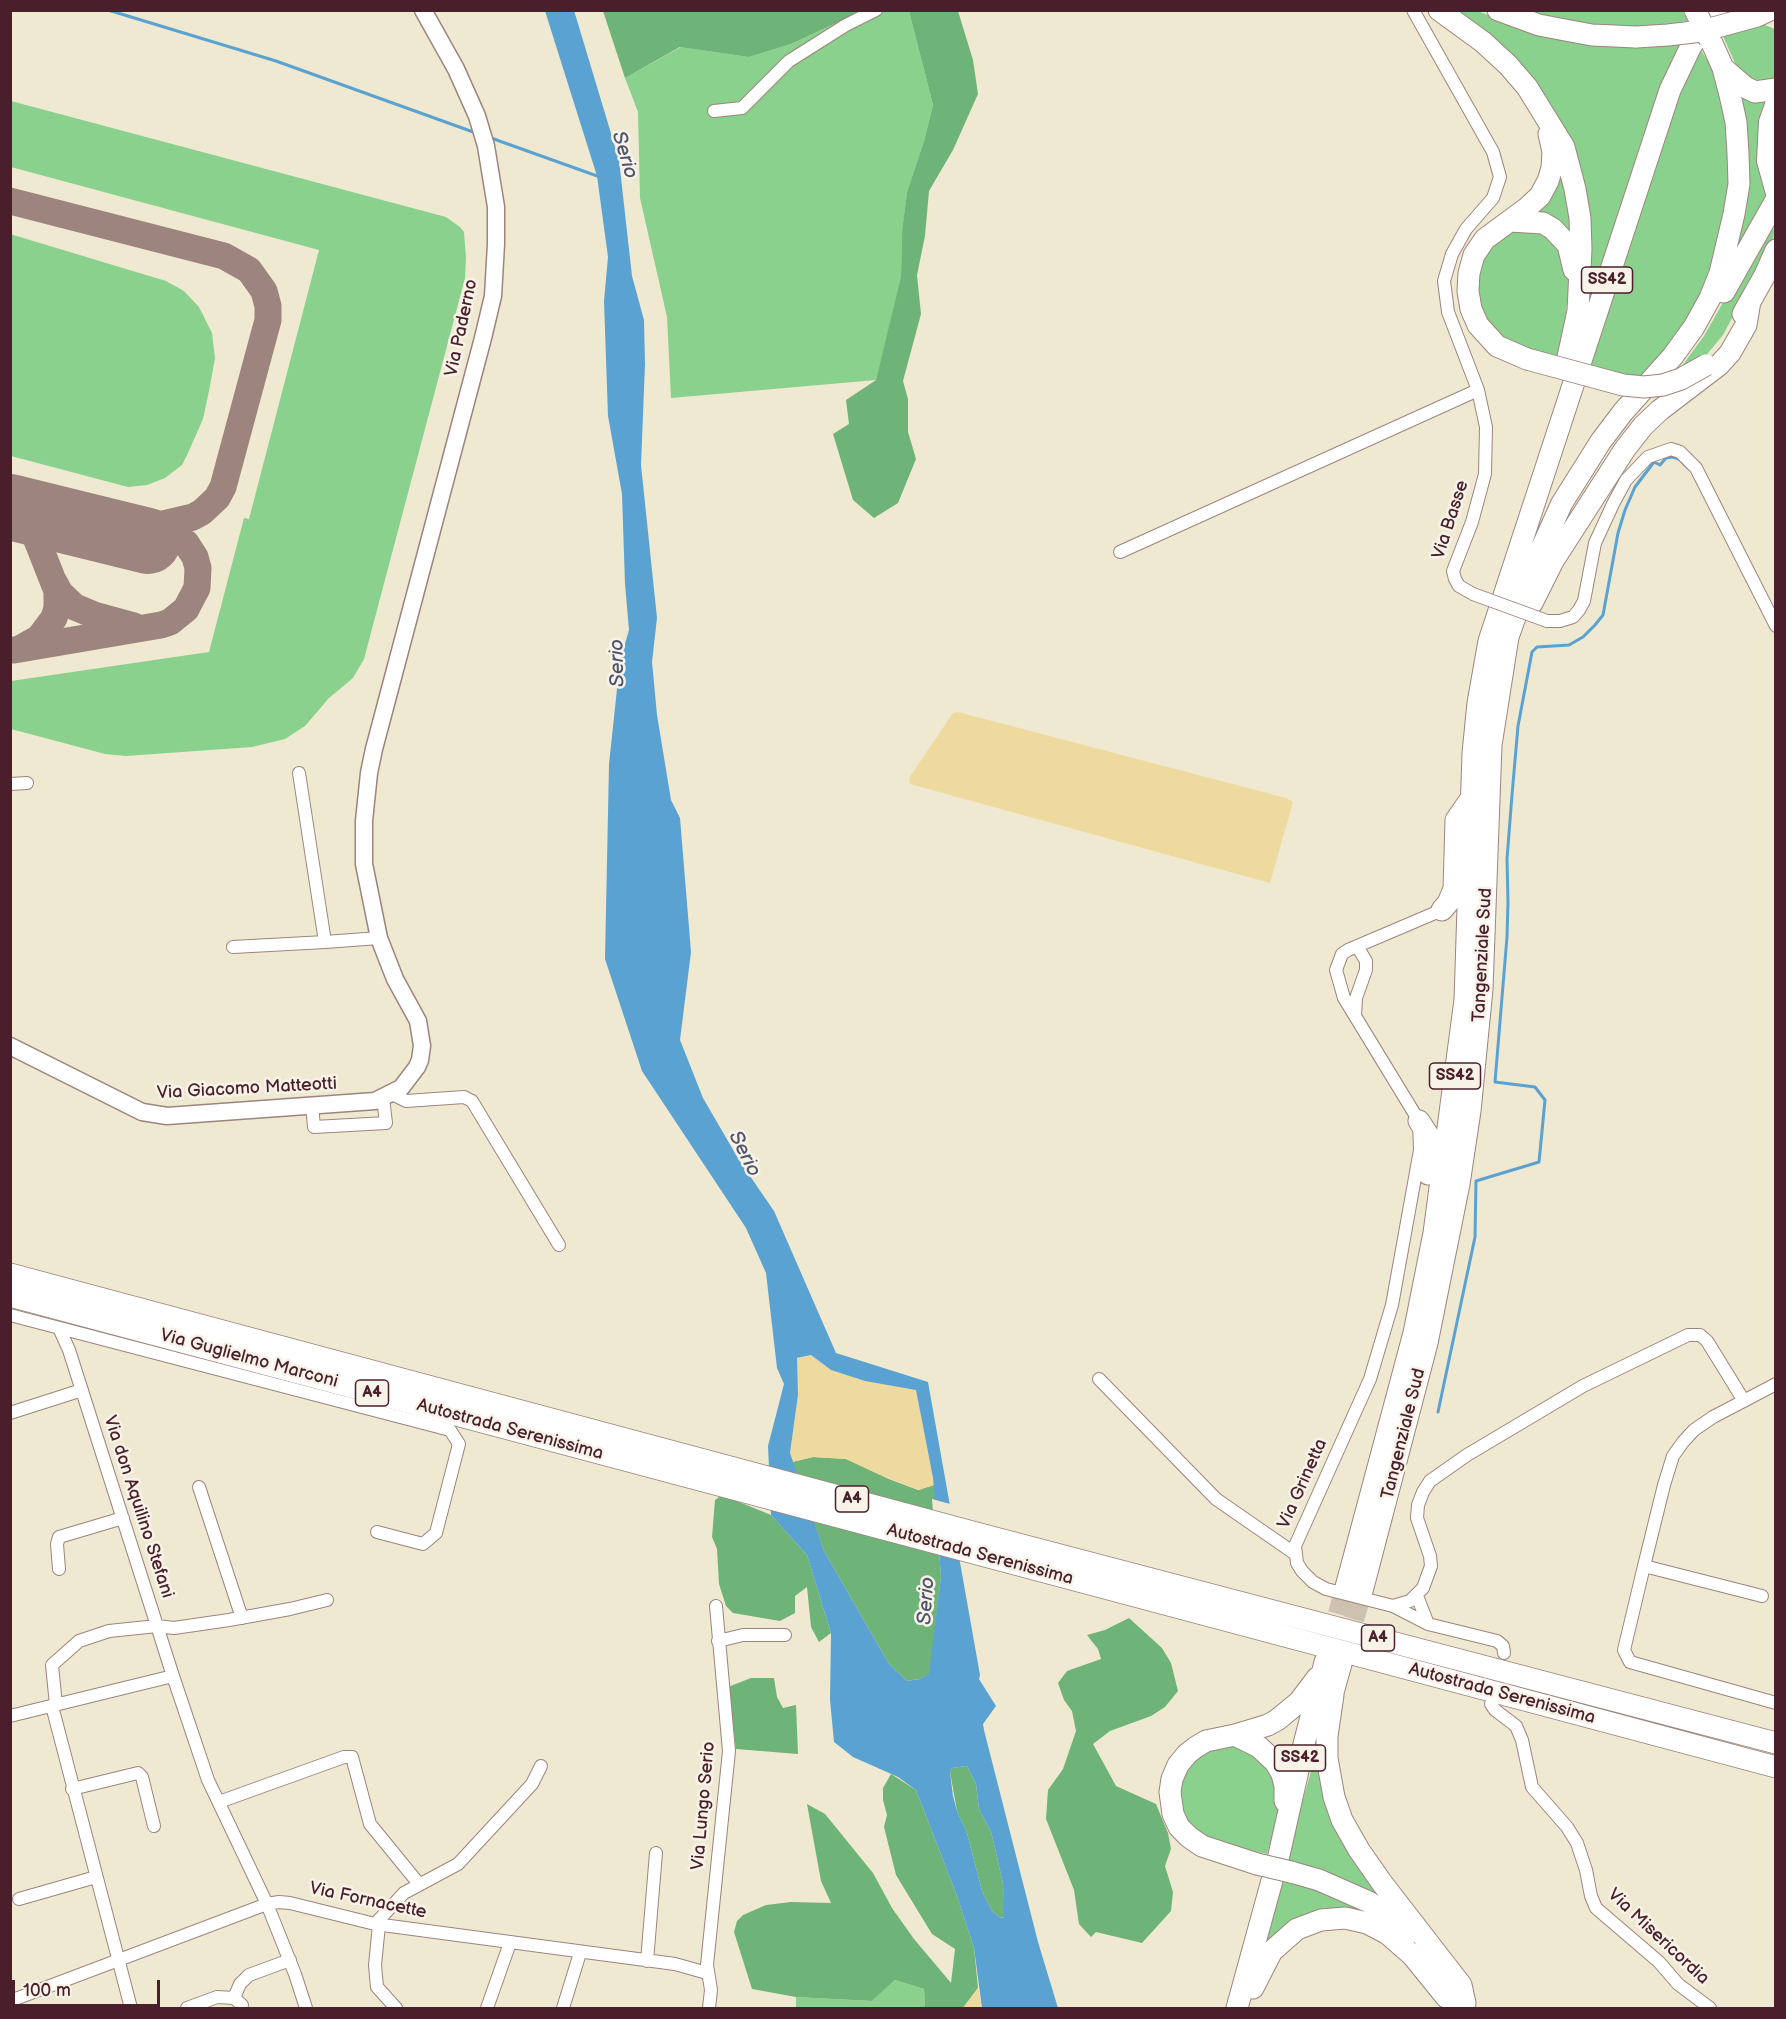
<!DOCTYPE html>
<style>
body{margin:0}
#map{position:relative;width:1786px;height:2019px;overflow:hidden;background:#f0e9d1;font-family:"Balsamiq Sans",sans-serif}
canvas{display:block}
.frame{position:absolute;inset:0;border:12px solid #4a1f2b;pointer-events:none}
.scale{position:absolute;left:12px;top:1980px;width:148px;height:27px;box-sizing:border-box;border:3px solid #4a1f2b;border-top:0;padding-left:8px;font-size:18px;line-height:21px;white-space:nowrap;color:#4a1f2b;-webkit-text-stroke:4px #f7f3e8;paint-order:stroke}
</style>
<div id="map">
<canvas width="1786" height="2019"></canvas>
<div class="frame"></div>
<div class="scale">100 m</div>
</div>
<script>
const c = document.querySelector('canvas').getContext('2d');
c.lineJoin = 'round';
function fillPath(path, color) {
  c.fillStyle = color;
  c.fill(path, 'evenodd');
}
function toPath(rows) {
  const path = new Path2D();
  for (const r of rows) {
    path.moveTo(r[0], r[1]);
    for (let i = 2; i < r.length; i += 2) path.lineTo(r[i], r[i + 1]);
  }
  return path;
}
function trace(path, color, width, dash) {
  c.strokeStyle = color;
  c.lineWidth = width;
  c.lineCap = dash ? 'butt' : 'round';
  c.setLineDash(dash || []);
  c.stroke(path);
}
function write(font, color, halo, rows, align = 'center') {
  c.font = font + ' "Balsamiq Sans",sans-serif';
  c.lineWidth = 5;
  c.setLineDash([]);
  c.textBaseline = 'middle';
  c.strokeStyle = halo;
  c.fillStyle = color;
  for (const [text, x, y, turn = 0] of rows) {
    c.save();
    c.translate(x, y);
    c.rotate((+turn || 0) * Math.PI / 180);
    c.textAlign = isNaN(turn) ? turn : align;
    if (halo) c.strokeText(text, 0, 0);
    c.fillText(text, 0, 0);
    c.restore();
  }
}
fillPath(toPath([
 [857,11,909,11,933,105,924,141,907,192,902,234,901,282,876,380,671,398,667,317,640,198,638,112,625,78,681,47,749,57,791,44,847,18],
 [1451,11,1477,11,1539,33,1632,46,1685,44,1588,317,1563,132],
 [1513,11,1684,11,1690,20,1669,25,1625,28,1594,28],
 [1760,23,1775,29,1775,82,1760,85,1739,72,1722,34],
 [1699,47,1717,76,1729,127,1733,173,1728,215,1704,290,1681,334,1645,376,1625,375,1588,367,1676,100],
 [1736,87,1769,96,1759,158,1764,189,1769,204,1735,255,1745,213],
 [11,101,446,217,460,227,464,232,466,258,465,278,364,659,353,678,329,698,305,726,285,739,252,747,126,756,105,754,11,729,11,681,209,652,244,518,249,519,319,250,11,167],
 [1560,156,1577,241,1532,218],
 [1771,218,1774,232,1773,242,1723,335,1703,359,1679,370,1704,336],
 [1505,229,1553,234,1571,270,1562,346,1556,359,1525,351,1494,332,1481,312,1478,297,1478,282,1481,259],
 [10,234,166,281,184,291,199,307,212,333,215,358,209,391,203,419,188,453,182,465,165,478,147,485,128,487,11,456],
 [1236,1743,1275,1769,1280,1811,1267,1854,1209,1841,1182,1817,1177,1793,1188,1762,1199,1752],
 [1318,1747,1322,1762,1389,1902,1327,1875,1326,1872,1286,1859],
 [1280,1881,1322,1891,1377,1916,1332,1913,1258,1960],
 [895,1980,924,1989,925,2007,921,2008,796,2008,796,1997,872,2001]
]), '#89d18c');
fillPath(toPath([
 [603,11,857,11,847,18,791,44,749,57,680,47,625,78],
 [909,11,958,11,973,60,978,94,953,150,929,191,925,236,917,275,921,314,903,381,908,399,908,432,916,459,898,503,874,518,853,500,833,434,849,424,846,400,876,380,901,277,902,232,907,192,924,141,933,105],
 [813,1457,846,1459,889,1479,918,1490,934,1485,941,1576,930,1674,920,1679,907,1681,889,1664,824,1551,792,1462],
 [722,1495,771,1515,807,1555,831,1633,819,1642,811,1627,807,1587,795,1596,795,1613,780,1621,733,1613,726,1606,719,1584,717,1549,712,1537,715,1500],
 [1129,1618,1162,1648,1171,1663,1178,1691,1165,1707,1151,1716,1110,1731,1093,1744,1116,1786,1156,1804,1168,1833,1171,1849,1165,1866,1173,1892,1171,1911,1142,1943,1096,1932,1091,1937,1079,1924,1074,1890,1046,1819,1048,1790,1063,1769,1076,1731,1072,1711,1064,1700,1058,1683,1067,1671,1101,1659,1098,1649,1087,1635,1105,1630],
 [751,1678,774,1678,777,1697,783,1708,796,1705,798,1754,736,1749,728,1687],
 [967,1766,976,1784,979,1809,991,1832,995,1848,1003,1884,1005,1918,999,1917,992,1911,982,1891,967,1833,957,1811,950,1772,952,1768],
 [891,1774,916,1790,957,1896,974,1948,978,1988,963,2008,921,2008,925,2006,924,1989,895,1980,872,2001,796,1997,752,1989,734,1932,737,1921,743,1915,766,1905,791,1902,831,1903,821,1881,807,1804,825,1814,873,1873,892,1908,914,1939,951,1983,955,1949,932,1934,896,1875,884,1827,887,1815,883,1800,883,1788]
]), '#6eb378');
fillPath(toPath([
 [958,712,1286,798,1293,802,1270,883,910,784,909,778,953,713],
 [811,1355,831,1370,866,1381,916,1389,934,1485,919,1490,889,1479,846,1459,813,1457,792,1462,790,1454,798,1395,796,1359],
 [978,1988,982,2008,963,2008]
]), '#eeda9e');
fillPath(toPath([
 [545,11,574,11,576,17,619,160,632,276,644,320,645,364,641,465,657,618,652,662,657,715,671,800,680,818,691,952,680,1040,703,1098,739,1160,774,1211,836,1353,928,1382,980,1675,979,1679,996,1706,983,1724,984,1730,1038,1942,1058,2008,982,2008,974,1948,957,1896,916,1790,898,1777,853,1757,834,1742,830,1700,831,1633,807,1555,771,1515,768,1446,784,1384,777,1368,766,1273,746,1228,642,1071,605,959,609,764,620,661,629,630,625,584,622,494,608,416,604,301,608,257,597,176],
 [811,1355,831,1370,865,1381,916,1390,933,1478,941,1576,929,1674,920,1679,907,1681,889,1664,824,1551,790,1453,798,1395,797,1358],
 [967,1766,976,1784,979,1809,991,1832,995,1848,1003,1884,1004,1918,999,1917,992,1911,982,1891,967,1833,957,1811,953,1796,950,1772,952,1768]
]), '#5aa2d1');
fillPath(toPath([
 [932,1499,954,1505,962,1557,936,1550]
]), '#f0e9d1');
trace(toPath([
 [108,10,276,61,476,133],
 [491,138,600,177],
 [1438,1412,1475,1237,1476,1181,1539,1162,1545,1100,1535,1087,1495,1082,1507,937,1508,902,1507,859,1512,795,1518,726,1532,652,1537,647,1569,645,1583,637,1595,625,1603,615,1618,533,1625,510,1635,487,1654,462,1660,465,1666,458,1672,457,1679,459,1688,468]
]), '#5aa2d1', 3);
trace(toPath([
 [10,201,224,256,249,270,264,291,268,306,268,320,223,487,217,498,202,512,193,517,151,527],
 [10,510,27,522,35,535,57,591,57,608,54,618,39,638,23,647],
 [54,582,60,593,75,607,94,615,134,626],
 [14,650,161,625,170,622,186,609,197,588,198,568,195,557,186,543,165,529,151,527,122,530,31,505]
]), '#9d847e', 27);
trace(toPath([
 [10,507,148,541]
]), '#9d847e', 66);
trace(toPath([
 [1330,1644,1346,1587],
 [1345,1649,1362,1591]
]), '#cfc1b0', 21, [21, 10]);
const street = toPath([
 [1413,10,1493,152,1500,177,1493,198,1466,229,1452,254,1444,281,1448,312,1478,390,1486,427,1485,474,1472,522,1453,571,1455,579,1459,586,1473,594],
 [714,111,742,108,789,61,846,25,876,10],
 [1120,552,1478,390],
 [1547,621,1560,621,1573,617,1579,610,1584,601,1595,543,1613,504,1626,480,1648,457,1671,449,1680,452,1696,468,1776,626],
 [299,773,325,942,379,938],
 [10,784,27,783],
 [1442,910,1348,950,1342,954,1336,970,1344,998,1419,1121,1420,1150,1392,1305,1370,1379,1295,1546,1297,1563,1302,1571,1313,1582,1326,1589,1393,1606,1410,1601,1423,1588,1431,1566,1430,1556,1417,1518,1418,1505,1423,1492,1430,1481,1467,1455,1583,1386,1688,1335,1700,1335,1707,1341,1744,1401],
 [233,947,325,942],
 [1355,1015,1356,998,1366,970,1366,961,1357,946],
 [392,1094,406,1101,464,1097,472,1101,559,1245],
 [312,1105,314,1127,386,1123,383,1098],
 [10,1315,450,1430,459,1444,436,1533,423,1544,377,1532],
 [59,1328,69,1350,173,1676,208,1780,267,1904,295,1974,306,2008],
 [1099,1379,1216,1499,1294,1553],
 [10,1413,82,1390],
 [199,1487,242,1618],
 [1644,1566,1624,1650,1630,1662,1776,1703],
 [59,1569,57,1544,59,1537,123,1518],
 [1762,1596,1644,1566,1664,1485,1673,1456,1683,1442,1694,1430,1713,1417,1776,1384],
 [1393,1606,1428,1624,1417,1596],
 [1428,1624,1497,1641,1503,1646,1504,1653],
 [718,1641,743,1635,785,1635],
 [1491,1704,1495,1710,1516,1726,1522,1740,1532,1787,1567,1827,1577,1843,1586,1870,1591,1896,1596,1908,1659,1962,1678,1984,1710,2008],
 [56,1705,52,1665,79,1641,109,1631,157,1626,174,1628,229,1620,290,1609,327,1600],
 [52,1706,131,2008],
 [10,1716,173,1676],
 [72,1789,138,1773,142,1777,154,1826],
 [219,1802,344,1757,352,1757,370,1824,419,1884],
 [19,1899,96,1877],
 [375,1924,404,1893,458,1864,532,1784,541,1766],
 [379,1925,375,1965,377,1987,396,2008],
 [647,1961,656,1853],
 [234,1998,240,1984,249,1975,290,1960],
 [10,2001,267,1904,279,1902,290,1903,375,1924,675,1964,707,1973],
 [187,2008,217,1997,234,1998,242,2005],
 [487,2008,510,1943],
 [563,2008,580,1953],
 [709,2008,711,1990,707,1965,729,1751,716,1606]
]);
const secondary = toPath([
 [10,1046,142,1112,167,1116,375,1101,401,1088,417,1067,420,1060,422,1046,418,1021,395,979,379,938,364,864,364,821,369,773,374,749,483,338,493,296,496,244,496,207,486,146,477,116,456,69,423,10]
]);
const primary = toPath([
 [1776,99,1768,122,1766,161,1776,197]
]);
const highway = toPath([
 [1439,10,1483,42,1508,65,1527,87,1564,147,1575,189,1580,218,1581,249,1578,311,1568,357],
 [1498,10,1539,25,1565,30,1592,35,1636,37],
 [1723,68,1745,87,1755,92,1776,89],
 [1510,221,1543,223,1553,229,1568,245,1574,270],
 [1724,292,1776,200],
 [1743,314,1765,275,1776,250],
 [1527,359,1497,346,1478,325,1471,309,1468,291,1469,273,1474,255,1485,239,1527,208,1540,196,1548,181,1552,168,1553,152,1549,134],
 [1532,603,1553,561,1625,449,1643,426,1660,410,1719,365,1730,353,1746,325,1750,301],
 [1442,910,1448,903,1454,889,1456,820,1472,797],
 [1419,1121,1430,1138,1431,1146,1428,1174],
 [10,1274,980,1534,1776,1743],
 [10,1296,1776,1767],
 [1346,1587,1414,1333,1434,1233,1465,1000,1473,753,1478,703,1489,641,1670,90,1691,46,1716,10],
 [1362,1591,1427,1343,1459,1184,1470,1111,1482,989,1491,745,1508,637,1533,567,1562,503,1601,441,1623,412,1673,356,1694,327,1710,298,1720,273,1734,214,1739,184,1738,153,1736,122,1730,95,1723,68,1711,41],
 [1333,1695,1327,1736,1327,1758,1334,1797,1342,1820,1359,1850,1382,1883,1461,1985,1465,2003],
 [1329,1707,1341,1664],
 [1235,1735,1259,1747,1275,1762,1282,1774,1285,1786,1285,1801],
 [1257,1864,1202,1846,1189,1837,1179,1827,1173,1814,1170,1792,1172,1779,1178,1765,1187,1754,1196,1747,1206,1741,1235,1735,1268,1725,1277,1720,1299,1702,1317,1678],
 [1291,1872,1319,1880,1369,1902,1389,1916,1409,1933],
 [1253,1988,1272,1951,1297,1929,1321,1920,1345,1918,1367,1923,1388,1934,1412,1955,1446,1997,1465,2003],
 [1237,2008,1279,1855,1304,1744,1325,1662]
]);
trace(street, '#9d847e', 14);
trace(secondary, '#9d847e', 19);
trace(primary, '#9d847e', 20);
trace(highway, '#9d847e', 23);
trace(street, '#fff', 12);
trace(secondary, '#fff', 16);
trace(primary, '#fff', 18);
trace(highway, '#fff', 21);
const streetBridge = toPath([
 [1473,594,1547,621]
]);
const highwayBridge = toPath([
 [1695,10,1710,40],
 [1636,37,1668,35,1702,31,1757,16,1770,10],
 [1527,359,1623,385,1644,387,1663,385,1681,379,1706,365],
 [1257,1864,1291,1872]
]);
trace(streetBridge, '#9d847e', 14, []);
trace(highwayBridge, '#9d847e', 23, []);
trace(streetBridge, '#fff', 12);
trace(highwayBridge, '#fff', 21);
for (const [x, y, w] of [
 [1607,280,51],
 [1455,1076,51],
 [372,1393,33],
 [852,1499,33],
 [1378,1638,33],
 [1300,1758,51]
]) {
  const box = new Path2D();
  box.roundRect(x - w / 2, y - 13, w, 26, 4.5);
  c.fillStyle = '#f7f3e8';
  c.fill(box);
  trace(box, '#4a1f2b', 1.5);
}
write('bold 16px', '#4a1f2b', null, [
 ["SS42",1607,280],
 ["SS42",1455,1076],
 ["A4",372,1393],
 ["A4",852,1499],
 ["A4",1378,1638],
 ["SS42",1300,1758]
]);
write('18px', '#4a1f2b', '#f7f3e8', [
 ["Via Paderno",462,328,-78],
 ["Via Basse",1451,520,-72],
 ["Tangenziale Sud",1483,955,-87],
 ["Via Giacomo Matteotti",247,1089,-3],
 ["Via Guglielmo Marconi",249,1359,15],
 ["Autostrada Serenissima",510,1430,15],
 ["Tangenziale Sud",1404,1434,-76],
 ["Via Grinetta",1303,1484,-66],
 ["Via don Aquilino Stefani",138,1507,72],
 ["Autostrada Serenissima",980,1555,15],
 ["Autostrada Serenissima",1502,1694,15],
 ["Via Lungo Serio",704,1806,-85],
 ["Via Fornacette",368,1901,12],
 ["Via Misericordia",1658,1937,43]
]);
write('italic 20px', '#50536d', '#f7f3e8', [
 ["Serio",624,155,73],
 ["Serio",618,663,-91],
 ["Serio",744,1154,63],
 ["Serio",927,1601,-86]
]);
</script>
